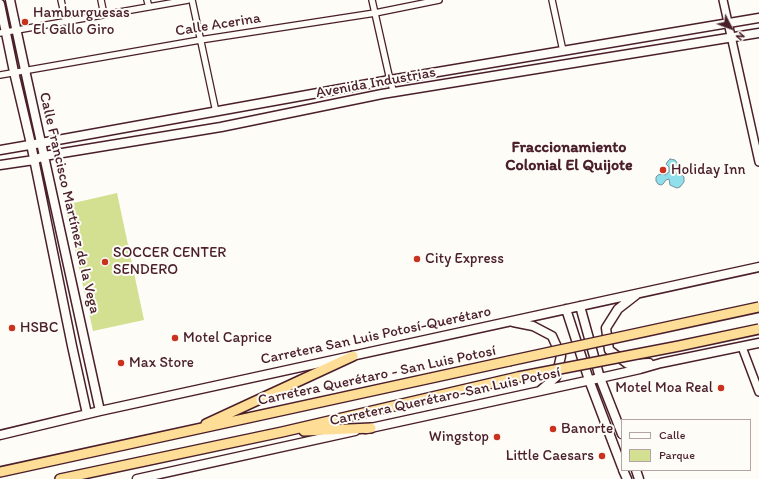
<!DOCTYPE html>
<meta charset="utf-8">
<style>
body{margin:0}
#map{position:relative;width:759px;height:479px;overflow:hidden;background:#fdfcf7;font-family:Itim,sans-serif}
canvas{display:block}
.legend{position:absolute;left:621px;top:419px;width:130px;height:52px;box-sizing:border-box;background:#fdfcf7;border:1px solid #b5a4a5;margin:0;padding:5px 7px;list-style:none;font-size:12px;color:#4a1f2b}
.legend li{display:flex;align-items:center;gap:8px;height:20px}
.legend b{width:20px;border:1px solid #b5a4a5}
.north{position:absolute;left:711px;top:8px;width:40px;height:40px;-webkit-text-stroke:3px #fdfcf7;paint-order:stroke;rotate:132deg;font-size:11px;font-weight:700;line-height:16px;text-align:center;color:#4a1f2b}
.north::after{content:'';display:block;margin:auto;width:14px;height:18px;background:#4a1f2b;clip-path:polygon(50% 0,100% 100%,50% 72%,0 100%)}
</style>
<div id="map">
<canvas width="759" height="479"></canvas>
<ul class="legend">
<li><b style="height:5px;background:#fdfcf7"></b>Calle</li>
<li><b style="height:11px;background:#d3df91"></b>Parque</li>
</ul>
<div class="north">N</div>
</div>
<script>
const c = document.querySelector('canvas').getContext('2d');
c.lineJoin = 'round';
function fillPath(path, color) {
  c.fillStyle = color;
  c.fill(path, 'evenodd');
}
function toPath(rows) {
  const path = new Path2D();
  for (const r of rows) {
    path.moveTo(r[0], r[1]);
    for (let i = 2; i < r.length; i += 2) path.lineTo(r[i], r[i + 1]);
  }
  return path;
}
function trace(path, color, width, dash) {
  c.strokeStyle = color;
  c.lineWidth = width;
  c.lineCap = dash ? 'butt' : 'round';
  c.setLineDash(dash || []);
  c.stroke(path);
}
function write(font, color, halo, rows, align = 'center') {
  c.font = font + ' Itim,sans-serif';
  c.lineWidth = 4;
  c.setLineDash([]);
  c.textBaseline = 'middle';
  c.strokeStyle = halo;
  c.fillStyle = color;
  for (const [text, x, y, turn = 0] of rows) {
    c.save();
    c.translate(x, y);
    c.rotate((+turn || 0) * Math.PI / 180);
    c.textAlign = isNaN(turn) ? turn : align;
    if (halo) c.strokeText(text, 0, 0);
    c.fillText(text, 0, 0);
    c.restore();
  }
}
fillPath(toPath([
 [117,193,144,320,93,331,65,205]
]), '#d3df91');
const water = toPath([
 [670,159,675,160,678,164,675,173,681,174,684,177,684,182,680,187,677,188,672,186,670,185,669,179,666,180,663,184,661,185,658,184,656,181,656,177,658,175,661,174,665,175,669,172,669,167,666,164,668,161,670,159]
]);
fillPath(water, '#90e0ec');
trace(water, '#74939f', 1);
const minor = toPath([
 [61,0,66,22],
 [101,0,104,15],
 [147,0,149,7],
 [192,0,216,112],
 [372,0,390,80,394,93],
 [552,0,563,51],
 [0,33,188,0],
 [0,75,200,40,375,13,439,0]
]);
const tertiary = toPath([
 [723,0,759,162],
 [742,347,759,392]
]);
const secondary = toPath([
 [10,0,25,70,44,156,100,411],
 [0,4,14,72,31,144,72,346,87,414],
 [0,150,41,143,390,80,759,18],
 [0,165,34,160,44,156,221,127,382,94,759,33],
 [636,295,618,309,606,328,609,350,628,364,649,363],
 [580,306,600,378,622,434],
 [566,309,589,380,622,467],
 [513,322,533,326,552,336,561,356,556,377,541,390],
 [366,429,600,378,640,369,661,363,759,343],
 [0,435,100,411,759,267],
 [623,470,627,479],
 [636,470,639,479],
 [137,479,355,431]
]);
const trunk = toPath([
 [206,424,353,356],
 [304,431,371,428],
 [0,472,509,361],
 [60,479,282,432,518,377]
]);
trace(minor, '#4a1f2b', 8);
trace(tertiary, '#4a1f2b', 10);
trace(secondary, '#4a1f2b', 11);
trace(trunk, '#4a1f2b', 12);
trace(minor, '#fdfcf7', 5.5);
trace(tertiary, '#fdfcf7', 7);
trace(secondary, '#fdfcf7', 8);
trace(trunk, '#fedd96', 9);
const trunkBridge = toPath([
 [509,361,759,307],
 [518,377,679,346,759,329]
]);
trace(trunkBridge, '#4a1f2b', 12, []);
trace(trunkBridge, '#fedd96', 9);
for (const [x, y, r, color] of [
 [25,22,4,"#c8321e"],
 [663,170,4,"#c8321e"],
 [417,259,4,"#c8321e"],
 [105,262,4,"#c8321e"],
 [12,328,4,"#c8321e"],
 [175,338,4,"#c8321e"],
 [121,363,4,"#c8321e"],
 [721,388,4,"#c8321e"],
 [553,429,4,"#c8321e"],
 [497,437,4,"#c8321e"],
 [602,456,4,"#c8321e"]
]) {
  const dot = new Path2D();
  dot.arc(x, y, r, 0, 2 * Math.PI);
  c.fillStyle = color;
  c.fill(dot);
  trace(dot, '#fdfcf7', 1.5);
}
write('15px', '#4a1f2b', '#fdfcf7', [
 ["Hamburguesas",33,13],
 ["El Gallo Giro",33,30],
 ["Holiday Inn",671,170],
 ["SOCCER CENTER",113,253],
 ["SENDERO",113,270],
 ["City Express",425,259],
 ["HSBC",20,328],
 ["Motel Caprice",183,338],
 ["Max Store",129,363],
 ["Motel Moa Real",713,388,"right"],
 ["Banorte",561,429],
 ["Wingstop",489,437,"right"],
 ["Little Caesars",594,456,"right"]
], 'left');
write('15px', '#4a1f2b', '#fdfcf7', [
 ["Calle Acerina",218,25,-9],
 ["Avenida Industrias",376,83,-10],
 ["Calle Francisco Martínez de la Vega",69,203,77],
 ["Carretera San Luis Potosí-Querétaro",376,336,-12],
 ["Carretera Querétaro - San Luis Potosí",377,376,-12],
 ["Carretera Querétaro-San Luis Potosí",445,397,-12]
]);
write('bold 16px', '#4a1f2b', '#fdfcf7', [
 ["Fraccionamiento",569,148],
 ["Colonial El Quijote",569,166]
]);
</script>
